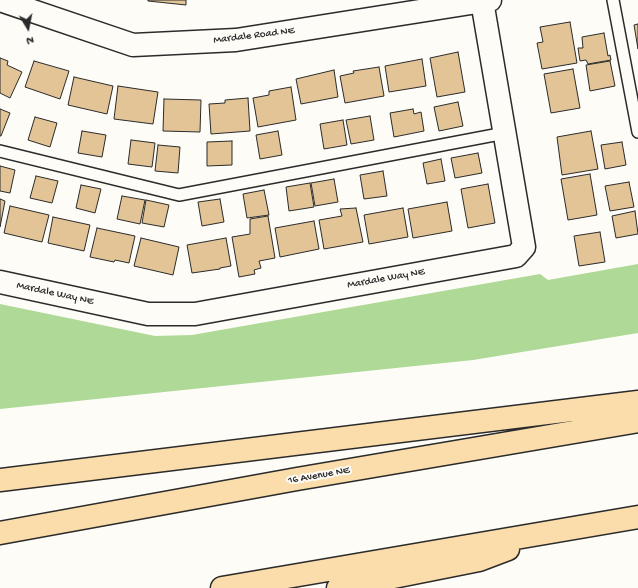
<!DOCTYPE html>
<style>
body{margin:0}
#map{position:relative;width:638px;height:588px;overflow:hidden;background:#fdfcf7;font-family:"Gochi Hand",sans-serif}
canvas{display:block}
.north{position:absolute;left:8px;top:8px;width:40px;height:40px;-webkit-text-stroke:3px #fdfcf7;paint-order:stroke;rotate:170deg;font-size:11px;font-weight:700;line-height:16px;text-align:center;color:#2b2b2b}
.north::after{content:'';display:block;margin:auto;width:14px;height:18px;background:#2b2b2b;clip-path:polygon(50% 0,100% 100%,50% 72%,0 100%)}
</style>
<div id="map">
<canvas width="638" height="588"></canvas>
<div class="north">N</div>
</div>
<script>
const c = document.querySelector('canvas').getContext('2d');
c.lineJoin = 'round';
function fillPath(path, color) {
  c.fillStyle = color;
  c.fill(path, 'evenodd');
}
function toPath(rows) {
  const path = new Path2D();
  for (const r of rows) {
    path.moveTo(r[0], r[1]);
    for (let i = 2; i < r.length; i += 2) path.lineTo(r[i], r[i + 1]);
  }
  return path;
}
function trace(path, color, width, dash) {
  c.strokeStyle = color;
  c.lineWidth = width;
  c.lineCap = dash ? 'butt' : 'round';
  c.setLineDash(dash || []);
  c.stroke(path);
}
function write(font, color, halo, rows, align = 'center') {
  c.font = font + ' "Gochi Hand",sans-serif';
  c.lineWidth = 4;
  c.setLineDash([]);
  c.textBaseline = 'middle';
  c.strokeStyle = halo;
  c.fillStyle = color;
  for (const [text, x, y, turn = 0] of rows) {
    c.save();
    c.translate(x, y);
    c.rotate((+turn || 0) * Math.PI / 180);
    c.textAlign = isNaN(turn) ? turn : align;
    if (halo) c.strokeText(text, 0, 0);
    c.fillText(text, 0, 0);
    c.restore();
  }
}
fillPath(toPath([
 [638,264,638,333,473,360,0,409,0,304,155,336,192,335,540,274,548,280]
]), '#aed997');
const building = toPath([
 [148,0,186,0,186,5,148,1,148,0],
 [570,22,577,63,542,69,537,43,543,42,540,27,570,22],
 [638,24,638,49,634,25,638,24],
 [604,33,608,56,610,55,611,60,588,64,586,60,580,61,578,48,583,48,582,37,604,33],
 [458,52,465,92,437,97,430,58,458,52],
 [0,58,8,61,7,65,22,72,10,98,0,93,0,58],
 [422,59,426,86,389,92,385,66,422,59],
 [34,61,69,71,60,99,25,87,34,61],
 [610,61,615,86,590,91,586,65,610,61],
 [379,67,384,96,345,103,340,76,354,73,353,71,379,67],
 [573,69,580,108,551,113,544,74,573,69],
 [334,70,338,97,301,104,296,79,334,70],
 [74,77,113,86,107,114,68,105,74,77],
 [118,86,158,92,153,124,114,119,118,86],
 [291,87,296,120,258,127,253,98,269,95,269,91,291,87],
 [248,98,250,131,211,134,209,104,225,103,225,100,248,98],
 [164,99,201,100,200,132,163,131,164,99],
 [458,102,463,126,439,131,434,107,458,102],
 [0,109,10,113,1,136,0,136,0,109],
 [413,109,414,114,421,112,424,131,394,137,390,113,413,109],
 [370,116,374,140,351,144,346,120,370,116],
 [35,117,57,123,50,147,28,140,35,117],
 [343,120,347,145,324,149,320,124,343,120],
 [82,131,106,135,102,157,78,153,82,131],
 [278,131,282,155,260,159,256,135,278,131],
 [591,131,598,169,562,175,557,137,591,131],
 [131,140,155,143,152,167,128,164,131,140],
 [232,141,232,165,207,166,207,142,232,141],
 [622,142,626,165,605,169,601,145,622,142],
 [158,145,180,147,178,173,155,171,158,145],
 [478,153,482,173,455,178,451,158,478,153],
 [441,159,445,181,427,184,423,163,441,159],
 [0,166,15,170,10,193,0,191,0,166],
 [383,171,387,196,364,199,360,175,383,171],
 [590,174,597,215,568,220,561,179,590,174],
 [36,176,58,181,52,203,30,198,36,176],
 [334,179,338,202,315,206,311,183,334,179],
 [629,182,634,207,610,211,605,186,629,182],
 [310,183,314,207,289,211,286,187,310,183],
 [488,184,495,223,468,228,461,189,488,184],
 [81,185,101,189,95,213,76,208,81,185],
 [264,190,269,215,247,218,243,194,264,190],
 [122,196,145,200,140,224,117,219,122,196],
 [0,199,5,201,0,227,0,199],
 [220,199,224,222,202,226,198,202,220,199],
 [146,200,169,205,164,227,142,223,146,200],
 [447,202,452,231,413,238,408,209,447,202],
 [10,206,49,215,42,242,4,233,10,206],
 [356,208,363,242,324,249,319,220,342,216,340,209,356,208],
 [403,208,408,237,369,244,364,215,403,208],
 [635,211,638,234,616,238,612,216,635,211],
 [268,216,275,258,259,261,261,268,254,270,255,274,239,277,232,237,250,234,250,219,268,216],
 [53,217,90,225,84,251,48,243,53,217],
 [314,221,319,249,280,257,275,228,314,221],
 [97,228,135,236,129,263,115,260,114,262,90,257,97,228],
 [600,232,605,262,579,266,574,236,600,232],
 [141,238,179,247,173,275,134,266,141,238],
 [226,238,231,266,220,268,220,269,192,273,187,245,226,238]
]);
fillPath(building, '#e2c496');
trace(building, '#2b2b2b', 1);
const service = toPath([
 [613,0,638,132],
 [0,151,179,195,505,133]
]);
const minor = toPath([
 [0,0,133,45,236,40,490,0],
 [0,282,148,314,195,314,516,256,524,247,482,1]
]);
const motorway = toPath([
 [0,480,638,402],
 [0,533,297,479,638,421],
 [222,588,638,517],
 [338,588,479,560,508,549]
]);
trace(service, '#2b2b2b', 14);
trace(minor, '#2b2b2b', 25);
trace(motorway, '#2b2b2b', 25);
trace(service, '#fdfcf7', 11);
trace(minor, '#fdfcf7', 22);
trace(motorway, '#faddab', 22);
write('11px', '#2b2b2b', '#fdfcf7', [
 ["Mardale Road NE",254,36,-7],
 ["Mardale Way NE",386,279,-10],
 ["Mardale Way NE",55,294,12],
 ["16 Avenue NE",319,476,-10]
]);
</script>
